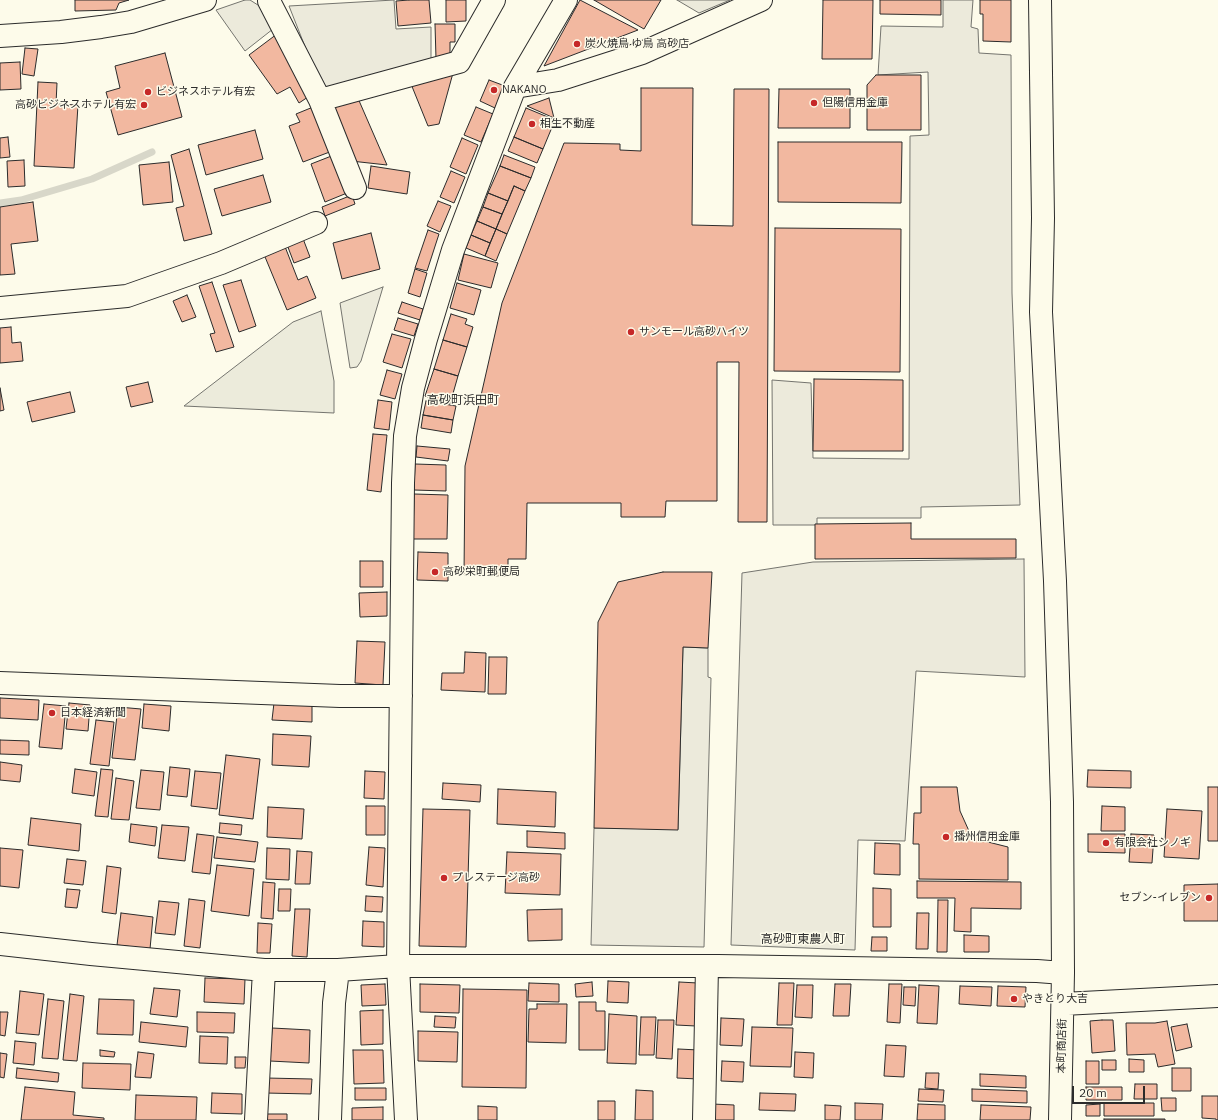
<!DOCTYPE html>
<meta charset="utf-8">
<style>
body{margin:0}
#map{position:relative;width:1218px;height:1120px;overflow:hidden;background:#fdfbea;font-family:"IBM Plex Sans",sans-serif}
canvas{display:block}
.scale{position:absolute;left:1072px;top:1086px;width:73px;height:18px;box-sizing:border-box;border:2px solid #2b2b2b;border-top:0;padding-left:5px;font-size:12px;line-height:14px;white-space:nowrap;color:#2b2b2b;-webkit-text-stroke:3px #fdfbea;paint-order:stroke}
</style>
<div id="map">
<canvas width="1218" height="1120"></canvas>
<div class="scale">20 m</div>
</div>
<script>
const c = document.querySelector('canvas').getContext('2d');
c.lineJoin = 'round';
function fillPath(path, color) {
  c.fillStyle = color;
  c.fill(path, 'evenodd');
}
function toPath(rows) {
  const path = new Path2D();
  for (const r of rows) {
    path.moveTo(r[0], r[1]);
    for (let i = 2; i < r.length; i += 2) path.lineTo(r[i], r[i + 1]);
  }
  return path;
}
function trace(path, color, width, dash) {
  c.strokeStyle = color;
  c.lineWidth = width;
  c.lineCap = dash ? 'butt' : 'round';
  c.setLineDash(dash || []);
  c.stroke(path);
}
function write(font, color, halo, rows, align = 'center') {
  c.font = font + ' "IBM Plex Sans","Noto Sans JP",sans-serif';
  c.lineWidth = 3;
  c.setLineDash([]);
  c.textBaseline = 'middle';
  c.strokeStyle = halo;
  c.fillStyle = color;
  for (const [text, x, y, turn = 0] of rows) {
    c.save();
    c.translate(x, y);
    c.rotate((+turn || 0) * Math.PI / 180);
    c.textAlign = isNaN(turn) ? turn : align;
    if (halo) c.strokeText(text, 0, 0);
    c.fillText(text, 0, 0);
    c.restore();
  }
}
const green = toPath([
 [383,287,361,361,357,367,350,368,340,303,383,287],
 [321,311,334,381,334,413,184,406,293,322,321,311]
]);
fillPath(green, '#ecebdb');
trace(green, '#74746e', 1);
const parking = toPath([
 [245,0,250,0,261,7,273,29,245,51,216,10,245,0],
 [394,0,396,29,431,27,431,64,323,92,289,6,394,0],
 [677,0,730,0,699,13,677,0],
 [943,0,973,0,971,27,978,29,979,53,1011,55,1012,293,1020,505,921,507,921,518,817,518,817,525,773,525,772,380,811,383,813,458,909,459,910,136,929,135,928,72,878,75,881,26,943,27,943,0],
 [1024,559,1025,677,916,671,905,841,858,840,855,950,731,945,742,573,813,562,1024,559],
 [683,647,708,648,708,677,711,678,704,947,591,945,594,828,678,829,683,647]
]);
fillPath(parking, '#eceadb');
trace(parking, '#74746e', 1);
trace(toPath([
 [0,203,21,200,92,179,152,152]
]), '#d8d7c9', 7);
const building = toPath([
 [75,0,129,0,119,3,116,10,75,11,75,0],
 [409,0,429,0,431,23,398,26,396,1,409,0],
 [446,0,466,0,466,21,446,22,446,0],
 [580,0,638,30,544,66,580,0],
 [594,0,661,0,644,29,594,0],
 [823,0,873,0,872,59,822,59,823,0],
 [880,0,941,0,941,15,880,14,880,0],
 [980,0,1011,0,1011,42,983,41,983,14,980,14,980,0],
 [435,24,455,24,455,42,450,42,450,59,436,59,435,24],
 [277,34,308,97,299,103,290,87,277,94,249,55,277,34],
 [25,48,38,49,34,76,22,74,25,48],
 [165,53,182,117,118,135,106,92,120,88,115,66,165,53],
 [20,62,21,89,0,90,0,63,20,62],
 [453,73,439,124,428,126,411,84,453,73],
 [876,75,921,75,921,130,867,130,867,85,876,75],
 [489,80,505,86,495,108,480,101,489,80],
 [38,82,57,83,56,104,78,105,74,168,34,166,38,82],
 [641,88,693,88,692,225,733,226,734,89,769,89,767,522,738,522,739,362,717,362,717,501,666,501,665,517,621,517,621,503,527,503,526,559,508,559,508,576,464,575,465,466,502,303,564,143,620,144,620,150,641,151,641,88],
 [779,89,850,89,850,128,778,128,779,89],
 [357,96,387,165,351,161,328,109,357,96],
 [549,98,554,118,527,106,549,98],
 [318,105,335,150,303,162,289,126,300,122,296,114,318,105],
 [476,107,493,114,481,142,464,135,476,107],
 [526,108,555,120,543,149,514,137,526,108],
 [255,130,263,159,206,175,198,145,255,130],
 [8,137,10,157,0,158,0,138,8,137],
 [514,137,543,149,537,163,508,151,514,137],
 [462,138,478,145,466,174,450,167,462,138],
 [778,142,902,142,901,203,778,202,778,142],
 [189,149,212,234,184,241,176,208,184,206,171,155,189,149],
 [334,155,347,193,325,202,311,164,334,155],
 [504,155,535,167,531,178,500,166,504,155],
 [24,160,25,186,8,187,7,161,24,160],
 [169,162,173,202,143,205,139,165,169,162],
 [371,166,410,172,407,194,368,188,371,166],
 [500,166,531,178,525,191,514,186,508,201,488,193,500,166],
 [451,171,465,177,454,203,440,197,451,171],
 [263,175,271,202,222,216,214,189,263,175],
 [514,186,525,191,507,234,496,229,514,186],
 [488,193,508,201,502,214,483,207,488,193],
 [352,195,355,204,325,216,322,207,352,195],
 [438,201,451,206,440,232,427,226,438,201],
 [33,202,38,241,11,244,15,274,0,275,0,207,33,202],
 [483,207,502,214,496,229,477,221,483,207],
 [477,221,496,229,490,243,471,235,477,221],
 [775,228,901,229,900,372,774,371,775,228],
 [496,229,507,234,496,261,485,256,496,229],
 [428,230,439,234,427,271,415,268,428,230],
 [371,233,380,269,342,279,333,243,371,233],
 [471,235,490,243,485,256,466,248,471,235],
 [302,236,310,257,294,263,286,242,302,236],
 [284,244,298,280,307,276,316,298,287,310,263,252,284,244],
 [464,254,498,263,491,288,458,280,464,254],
 [415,269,427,273,420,297,408,293,415,269],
 [241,280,256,326,239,332,223,285,241,280],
 [212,282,234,347,216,352,210,334,215,333,199,286,212,282],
 [457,283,481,290,474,315,450,308,457,283],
 [187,295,196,317,182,322,173,301,187,295],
 [402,302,423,309,420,320,398,313,402,302],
 [451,314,467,319,465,324,473,327,467,347,443,340,451,314],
 [398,318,418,324,414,336,394,330,398,318],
 [11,327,12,343,21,342,23,361,0,363,0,328,11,327],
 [392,334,411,339,402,368,383,362,392,334],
 [443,340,467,347,458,376,434,369,443,340],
 [434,369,458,376,450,404,425,396,434,369],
 [387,370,402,374,395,399,380,395,387,370],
 [814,379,903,380,903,451,813,451,814,379],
 [148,382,153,402,131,407,126,387,148,382],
 [0,388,4,410,0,411,0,388],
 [70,392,75,412,32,422,27,402,70,392],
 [378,400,392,402,389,430,374,428,378,400],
 [426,401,456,406,453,420,423,415,426,401],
 [423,415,453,420,451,433,421,428,423,415],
 [373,434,387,435,381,492,367,490,373,434],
 [417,446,450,449,448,461,416,457,417,446],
 [415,464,446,465,446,491,414,490,415,464],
 [414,494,448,495,447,539,413,539,414,494],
 [911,523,911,539,1016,539,1016,558,815,559,815,524,911,523],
 [418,552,448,553,448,581,417,580,418,552],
 [360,561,383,561,383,587,360,587,360,561],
 [663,572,712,572,708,648,683,647,678,830,594,828,598,622,618,582,663,572],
 [387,592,387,616,360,617,359,593,387,592],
 [357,641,385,642,383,685,355,683,357,641],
 [465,652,486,653,485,692,441,690,442,673,464,673,465,652],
 [489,657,507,657,506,694,488,694,489,657],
 [0,698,39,700,38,720,0,718,0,698],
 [69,703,90,705,88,731,66,729,69,703],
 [274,703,312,705,312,722,272,720,274,703],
 [44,704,66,706,62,749,39,747,44,704],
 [144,704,171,706,169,731,142,728,144,704],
 [118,707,141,709,135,760,112,758,118,707],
 [96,720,114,722,109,766,90,764,96,720],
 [273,734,311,736,309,767,272,765,273,734],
 [0,740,29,741,29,755,0,754,0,740],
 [226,755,260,759,253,819,219,815,226,755],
 [0,762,22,765,20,782,0,780,0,762],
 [170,767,190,769,187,797,167,795,170,767],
 [75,769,97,772,94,796,72,793,75,769],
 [101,769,113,770,108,817,95,816,101,769],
 [141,770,164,772,160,810,136,808,141,770],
 [1088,770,1131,771,1131,788,1087,787,1088,770],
 [195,771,221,773,217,809,191,806,195,771],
 [365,771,385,772,384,799,364,798,365,771],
 [116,778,134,781,129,820,111,819,116,778],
 [443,783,481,785,480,802,442,799,443,783],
 [921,787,957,787,960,811,969,831,988,842,1008,847,1008,880,919,879,919,844,913,844,914,813,921,813,921,787],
 [1208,787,1218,787,1218,841,1208,841,1208,787],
 [498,789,556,792,555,827,497,824,498,789],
 [366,806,385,806,385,835,366,835,366,806],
 [1102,806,1125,807,1125,831,1101,831,1102,806],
 [268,807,304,809,302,839,267,837,268,807],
 [423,809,470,810,466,947,419,946,423,809],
 [1167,809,1202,811,1199,859,1164,857,1167,809],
 [31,818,81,824,79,851,28,845,31,818],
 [220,823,242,825,241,835,219,833,220,823],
 [131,824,157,827,155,846,129,842,131,824],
 [162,825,189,827,185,861,158,858,162,825],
 [527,831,565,833,565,849,527,847,527,831],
 [197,834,214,836,210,874,192,872,197,834],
 [1088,834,1125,834,1125,853,1088,852,1088,834],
 [1131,834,1154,835,1152,863,1129,862,1131,834],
 [217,837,258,842,255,862,214,858,217,837],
 [875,843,900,844,900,875,874,874,875,843],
 [369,847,385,848,383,887,366,885,369,847],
 [0,848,23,850,19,888,0,886,0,848],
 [267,848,290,849,289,880,266,879,267,848],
 [297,851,312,852,310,884,295,884,297,851],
 [507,852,561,854,560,895,505,893,507,852],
 [67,859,86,861,83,885,64,883,67,859],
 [217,865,254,869,249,916,211,911,217,865],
 [107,866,121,868,116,914,102,912,107,866],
 [917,881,1021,882,1021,909,971,908,971,932,954,931,955,898,917,898,917,881],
 [263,882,275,883,273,919,261,918,263,882],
 [1218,884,1218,921,1184,921,1184,885,1218,884],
 [873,888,891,889,891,927,873,927,873,888],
 [67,889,80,890,77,908,65,907,67,889],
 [279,889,291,889,290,911,278,911,279,889],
 [366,896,383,897,382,912,365,911,366,896],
 [189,899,205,901,200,948,184,946,189,899],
 [938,900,948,900,947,952,937,952,938,900],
 [159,901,179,903,175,935,155,933,159,901],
 [295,909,310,909,307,957,292,956,295,909],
 [562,909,562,940,528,941,527,910,562,909],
 [121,913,153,917,150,949,117,945,121,913],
 [917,913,929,913,928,949,916,949,917,913],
 [363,921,384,922,384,947,362,946,363,921],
 [258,923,272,924,270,953,257,953,258,923],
 [964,935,989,936,989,952,964,952,964,935],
 [872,937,887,937,887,951,871,951,872,937],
 [205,978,245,979,244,1004,204,1002,205,978],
 [608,981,629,982,628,1003,607,1002,608,981],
 [592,982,593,996,576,997,575,984,592,982],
 [679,982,698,983,696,1026,676,1025,679,982],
 [529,983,559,984,559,1002,528,1001,529,983],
 [779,983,794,983,792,1025,777,1025,779,983],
 [385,984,386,1005,362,1006,361,985,385,984],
 [420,984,460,985,459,1013,420,1012,420,984],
 [835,984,851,984,849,1016,833,1016,835,984],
 [889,984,902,984,900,1023,887,1022,889,984],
 [797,985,813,985,812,1018,795,1017,797,985],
 [919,985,939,986,937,1024,917,1023,919,985],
 [960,986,992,987,991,1006,959,1004,960,986],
 [998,986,1026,987,1025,1007,997,1006,998,986],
 [904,987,916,987,915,1006,903,1005,904,987],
 [154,988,180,990,177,1017,150,1014,154,988],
 [463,989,527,990,526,1088,462,1087,463,989],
 [20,991,44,994,39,1035,16,1033,20,991],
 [70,994,84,996,77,1061,63,1060,70,994],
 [48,999,64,1001,58,1059,42,1058,48,999],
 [99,999,134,1000,133,1035,97,1034,99,999],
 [579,1002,596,1002,596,1011,605,1011,605,1050,579,1050,579,1002],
 [537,1004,567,1004,566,1043,528,1042,529,1009,537,1009,537,1004],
 [383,1010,383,1044,361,1045,360,1011,383,1010],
 [0,1012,8,1012,5,1036,0,1035,0,1012],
 [197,1012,235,1013,234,1033,197,1032,197,1012],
 [609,1014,637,1016,636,1064,607,1063,609,1014],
 [435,1016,456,1017,455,1028,434,1027,435,1016],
 [641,1017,656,1017,654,1055,639,1055,641,1017],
 [721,1018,744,1019,742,1046,720,1045,721,1018],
 [658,1020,674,1020,672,1059,656,1058,658,1020],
 [1102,1020,1113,1020,1115,1051,1092,1053,1090,1021,1102,1020],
 [1167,1021,1175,1064,1158,1067,1155,1054,1127,1055,1126,1023,1155,1023,1167,1021],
 [141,1022,188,1027,186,1047,139,1042,141,1022],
 [1187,1024,1192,1047,1176,1051,1171,1027,1187,1024],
 [752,1027,793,1028,791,1067,750,1066,752,1027],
 [272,1028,310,1030,309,1063,270,1061,272,1028],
 [418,1031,458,1032,457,1062,418,1061,418,1031],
 [200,1036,228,1037,227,1064,199,1063,200,1036],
 [15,1041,36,1043,34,1065,13,1063,15,1041],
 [886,1045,906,1046,904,1077,884,1076,886,1045],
 [678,1049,699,1050,698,1079,677,1078,678,1049],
 [100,1050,115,1052,114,1057,100,1056,100,1050],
 [353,1050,383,1050,384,1083,354,1084,353,1050],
 [138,1052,154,1054,151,1078,135,1077,138,1052],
 [795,1052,814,1053,813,1078,794,1077,795,1052],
 [0,1053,7,1054,4,1078,0,1077,0,1053],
 [235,1057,246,1057,245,1068,235,1068,235,1057],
 [1129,1059,1144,1060,1144,1072,1129,1072,1129,1059],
 [1102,1060,1116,1060,1116,1070,1102,1070,1102,1060],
 [722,1061,744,1062,743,1082,721,1081,722,1061],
 [1086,1061,1099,1061,1099,1084,1086,1084,1086,1061],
 [83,1063,131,1064,130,1090,82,1088,83,1063],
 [17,1068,59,1073,58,1082,16,1078,17,1068],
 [1172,1068,1191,1068,1191,1091,1172,1091,1172,1068],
 [926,1073,939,1073,938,1089,925,1088,926,1073],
 [980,1074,1026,1076,1026,1088,980,1086,980,1074],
 [266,1078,312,1079,311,1094,265,1093,266,1078],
 [1135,1084,1157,1084,1157,1099,1134,1099,1135,1084],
 [25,1087,75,1092,73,1115,104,1118,104,1120,21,1120,25,1087],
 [1086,1087,1122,1087,1122,1100,1086,1100,1086,1087],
 [355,1088,386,1088,386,1100,355,1100,355,1088],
 [919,1089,944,1090,943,1102,918,1101,919,1089],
 [972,1089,1027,1091,1027,1103,972,1101,972,1089],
 [636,1090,653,1091,653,1120,635,1120,636,1090],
 [212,1093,242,1094,242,1114,211,1113,212,1093],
 [760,1093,796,1094,795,1111,759,1110,760,1093],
 [136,1095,197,1097,196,1120,135,1120,136,1095],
 [1202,1096,1218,1096,1218,1120,1216,1120,1216,1119,1202,1118,1202,1096],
 [1161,1098,1176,1098,1176,1111,1162,1111,1161,1098],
 [598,1101,615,1101,615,1120,598,1120,598,1101],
 [855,1103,883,1104,882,1120,855,1120,855,1103],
 [1104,1103,1154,1103,1154,1116,1104,1116,1104,1103],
 [712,1104,734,1105,734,1120,712,1120,712,1104],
 [918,1104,945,1105,945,1120,917,1120,918,1104],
 [1100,1104,1100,1116,1086,1116,1086,1105,1100,1104],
 [825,1105,841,1106,840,1120,825,1120,825,1105],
 [981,1105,1031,1107,1030,1120,980,1120,981,1105],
 [478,1106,497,1107,497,1120,478,1120,478,1106],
 [383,1107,383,1120,352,1120,352,1108,383,1107],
 [266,1114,287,1114,287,1120,266,1120,266,1114],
 [1104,1119,1165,1119,1165,1120,1104,1120,1104,1119]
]);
fillPath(building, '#f2b8a0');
trace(building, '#2b2b2b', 1);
const minor = toPath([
 [1040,0,1043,218,1041,312,1055,581,1062,802,1063,973,1060,1120],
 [269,1,320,100,355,188],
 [0,36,61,32,101,27,131,22,205,0],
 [515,87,558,80,642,53,761,0],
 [320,100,459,62,494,0],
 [0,308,127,296,221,263,316,223],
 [0,683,340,696,401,696],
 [0,944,91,954,264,970,338,970,398,966,718,966,1037,971,1063,973],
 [1063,1004,1218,996],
 [256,1120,264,970],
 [330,1120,334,1003,338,970],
 [406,1120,398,966,403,483,405,436,413,388,426,339,453,250,515,87,566,0],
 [704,1120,707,966]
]);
trace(minor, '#2b2b2b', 24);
trace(minor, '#fdfbea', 22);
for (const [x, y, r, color] of [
 [577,44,4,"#c62828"],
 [494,90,4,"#c62828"],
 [148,92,4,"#c62828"],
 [814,103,4,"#c62828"],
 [144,105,4,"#c62828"],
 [532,124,4,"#c62828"],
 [631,332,4,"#c62828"],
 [435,572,4,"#c62828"],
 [52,713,4,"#c62828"],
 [946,837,4,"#c62828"],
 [1106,843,4,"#c62828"],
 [444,878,4,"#c62828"],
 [1209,898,4,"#c62828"],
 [1014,999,4,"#c62828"]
]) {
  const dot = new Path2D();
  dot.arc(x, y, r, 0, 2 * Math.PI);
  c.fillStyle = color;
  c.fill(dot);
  trace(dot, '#fdfbea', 1.5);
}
write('11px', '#2b2b2b', '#fdfbea', [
 ["炭火焼鳥 ゆ鳥 高砂店",585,44],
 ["NAKANO",502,90],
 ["ビジネスホテル有宏",156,92],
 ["但陽信用金庫",822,103],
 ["高砂ビジネスホテル有宏",136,105,"right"],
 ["相生不動産",540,124],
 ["サンモール高砂ハイツ",639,332],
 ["高砂栄町郵便局",443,572],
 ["日本経済新聞",60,713],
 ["播州信用金庫",954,837],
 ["有限会社シノギ",1114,843],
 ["プレステージ高砂",452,878],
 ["セブン-イレブン",1201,898,"right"],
 ["やきとり大吉",1022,999]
], 'left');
write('11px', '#2b2b2b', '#fdfbea', [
 ["本町商店街",1062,1046,-89]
]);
write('12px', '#2b2b2b', '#fdfbea', [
 ["高砂町浜田町",463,401],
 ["高砂町東農人町",803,940]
]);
</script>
